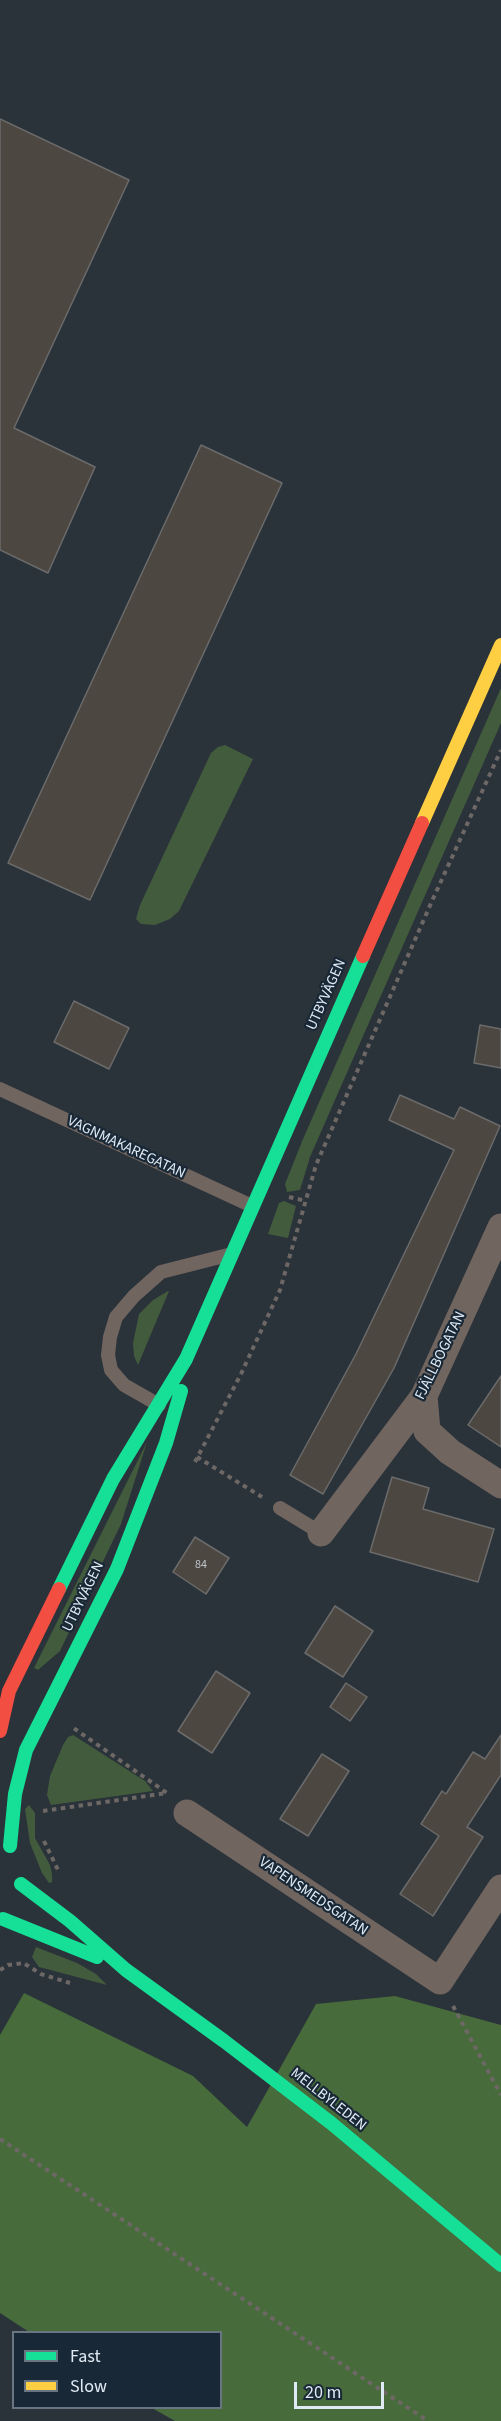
<!DOCTYPE html>
<meta charset="utf-8">
<style>
body{margin:0}
#map{position:relative;width:501px;height:2421px;overflow:hidden;background:#2a323a;font-family:"Source Sans 3",sans-serif}
canvas{display:block}
.legend{position:absolute;left:12px;top:2331px;width:210px;height:78px;box-sizing:border-box;background:#192836;border:2px solid #697682;margin:0;padding:8px 10px;list-style:none;font-size:18px;color:#e0eaf4}
.legend li{display:flex;align-items:center;gap:12px;height:30px}
.legend b{width:30px;border:2px solid #697682}
.scale{position:absolute;left:294px;top:2382px;width:90px;height:27px;box-sizing:border-box;border:3px solid #e0eaf4;border-top:0;padding-left:8px;font-size:18px;line-height:21px;white-space:nowrap;color:#e0eaf4;-webkit-text-stroke:4px #192836;paint-order:stroke}
</style>
<div id="map">
<canvas width="501" height="2421"></canvas>
<ul class="legend">
<li><b style="height:8px;background:#16e098"></b>Fast</li>
<li><b style="height:8px;background:#ffcf43"></b>Slow</li>
</ul>
<div class="scale">20 m</div>
</div>
<script>
const c = document.querySelector('canvas').getContext('2d');
c.lineJoin = 'round';
function fillPath(path, color) {
  c.fillStyle = color;
  c.fill(path, 'evenodd');
}
function toPath(rows) {
  const path = new Path2D();
  for (const r of rows) {
    path.moveTo(r[0], r[1]);
    for (let i = 2; i < r.length; i += 2) path.lineTo(r[i], r[i + 1]);
  }
  return path;
}
function trace(path, color, width, dash) {
  c.strokeStyle = color;
  c.lineWidth = width;
  c.lineCap = dash ? 'butt' : 'round';
  c.setLineDash(dash || []);
  c.stroke(path);
}
function write(font, color, halo, rows, align = 'center') {
  c.font = font + ' "Source Sans 3",sans-serif';
  c.lineWidth = 4.5;
  c.setLineDash([]);
  c.textBaseline = 'middle';
  c.strokeStyle = halo;
  c.fillStyle = color;
  for (const [text, x, y, turn = 0] of rows) {
    c.save();
    c.translate(x, y);
    c.rotate((+turn || 0) * Math.PI / 180);
    c.textAlign = isNaN(turn) ? turn : align;
    if (halo) c.strokeText(text, 0, 0);
    c.fillText(text, 0, 0);
    c.restore();
  }
}
fillPath(toPath([
 [501,688,501,723,338,1093,310,1157,300,1190,287,1192,285,1184,303,1139],
 [225,745,253,759,179,911,170,919,155,925,141,924,136,919,140,905,211,753,218,747],
 [284,1201,296,1206,288,1238,268,1234,279,1203],
 [168,1291,169,1291,138,1365,134,1356,133,1343,139,1314,153,1300],
 [147,1442,121,1524,60,1651,38,1670,34,1668],
 [73,1735,145,1781,153,1791,51,1805,47,1795,50,1776,63,1745,68,1737],
 [29,1805,35,1813,35,1838,50,1865,52,1874,52,1882,49,1883,42,1873,30,1843,25,1809],
 [36,1947,77,1963,96,1974,107,1985,39,1967,32,1957]
]), '#435b3d');
fillPath(toPath([
 [24,1993,193,2076,247,2127,316,2004,395,1996,501,2025,501,2421,175,2421,152,2408,220,2408,220,2332,29,2332,0,2313,0,2035]
]), '#476b3b');
const building = toPath([
 [0,119,129,180,14,428,95,467,48,573,0,550,0,119],
 [201,445,282,483,90,900,8,863,201,445],
 [74,1001,129,1028,109,1069,54,1042,74,1001],
 [480,1025,501,1029,501,1068,474,1063,480,1025],
 [400,1095,454,1119,460,1107,500,1126,394,1368,323,1494,290,1475,356,1354,454,1150,389,1120,400,1095],
 [501,1376,501,1447,468,1425,501,1376],
 [392,1477,429,1488,423,1509,494,1529,478,1582,370,1552,392,1477],
 [195,1537,229,1558,206,1594,173,1572,195,1537],
 [335,1606,373,1631,343,1677,305,1653,335,1606],
 [216,1671,250,1693,212,1753,178,1731,216,1671],
 [346,1683,367,1697,350,1721,330,1707,346,1683],
 [501,1735,501,1775,467,1827,483,1837,433,1916,400,1894,439,1836,421,1824,442,1791,446,1794,473,1752,485,1759,501,1735],
 [322,1754,349,1771,308,1836,280,1819,322,1754]
]);
fillPath(building, '#4c4741');
trace(building, '#6b6b6b', 1.5);
trace(toPath([
 [289,1197,306,1201],
 [197,1457,262,1497],
 [195,1462,241,1374,280,1290,316,1165,432,901,501,750],
 [43,1811,167,1793,72,1727],
 [44,1841,59,1872],
 [25,1964,41,1974,70,1983],
 [0,1970,8,1965,24,1963],
 [453,2006,501,2095],
 [0,2139,428,2421]
]), '#6d6865', 4, [4.5, 4.5]);
trace(toPath([
 [0,1089,252,1206],
 [159,1405,124,1385,111,1370,108,1355,110,1337,116,1317,134,1296,161,1272,228,1255],
 [280,1508,321,1533]
]), '#71655f', 14);
trace(toPath([
 [424,1396,427,1431,450,1452,501,1485],
 [321,1533,424,1396,501,1227],
 [187,1813,440,1981,501,1888]
]), '#71655f', 27);
trace(toPath([
 [59,1589,113,1479,186,1359,363,956],
 [10,1846,15,1794,26,1750,117,1569,166,1443,181,1391],
 [21,1884,70,1921,126,1970,224,2041,331,2123,501,2265],
 [3,1919,97,1957]
]), '#16e098', 14);
trace(toPath([
 [422,823,501,645]
]), '#ffcf43', 14);
trace(toPath([
 [363,956,422,823],
 [0,1731,9,1691,59,1589]
]), '#f24e42', 14);
write('12px', '#bbc1c7', null, [
 ["84",201,1565]
]);
write('15px', '#e0eaf4', '#192836', [
 ["UTBYVÄGEN",327,995,-66],
 ["VAGNMAKAREGATAN",126,1148,25],
 ["FJÄLLBOGATAN",441,1356,-64],
 ["UTBYVÄGEN",84,1597,-64],
 ["VAPENSMEDSGATAN",313,1897,34],
 ["MELLBYLEDEN",328,2100,38]
]);
</script>
